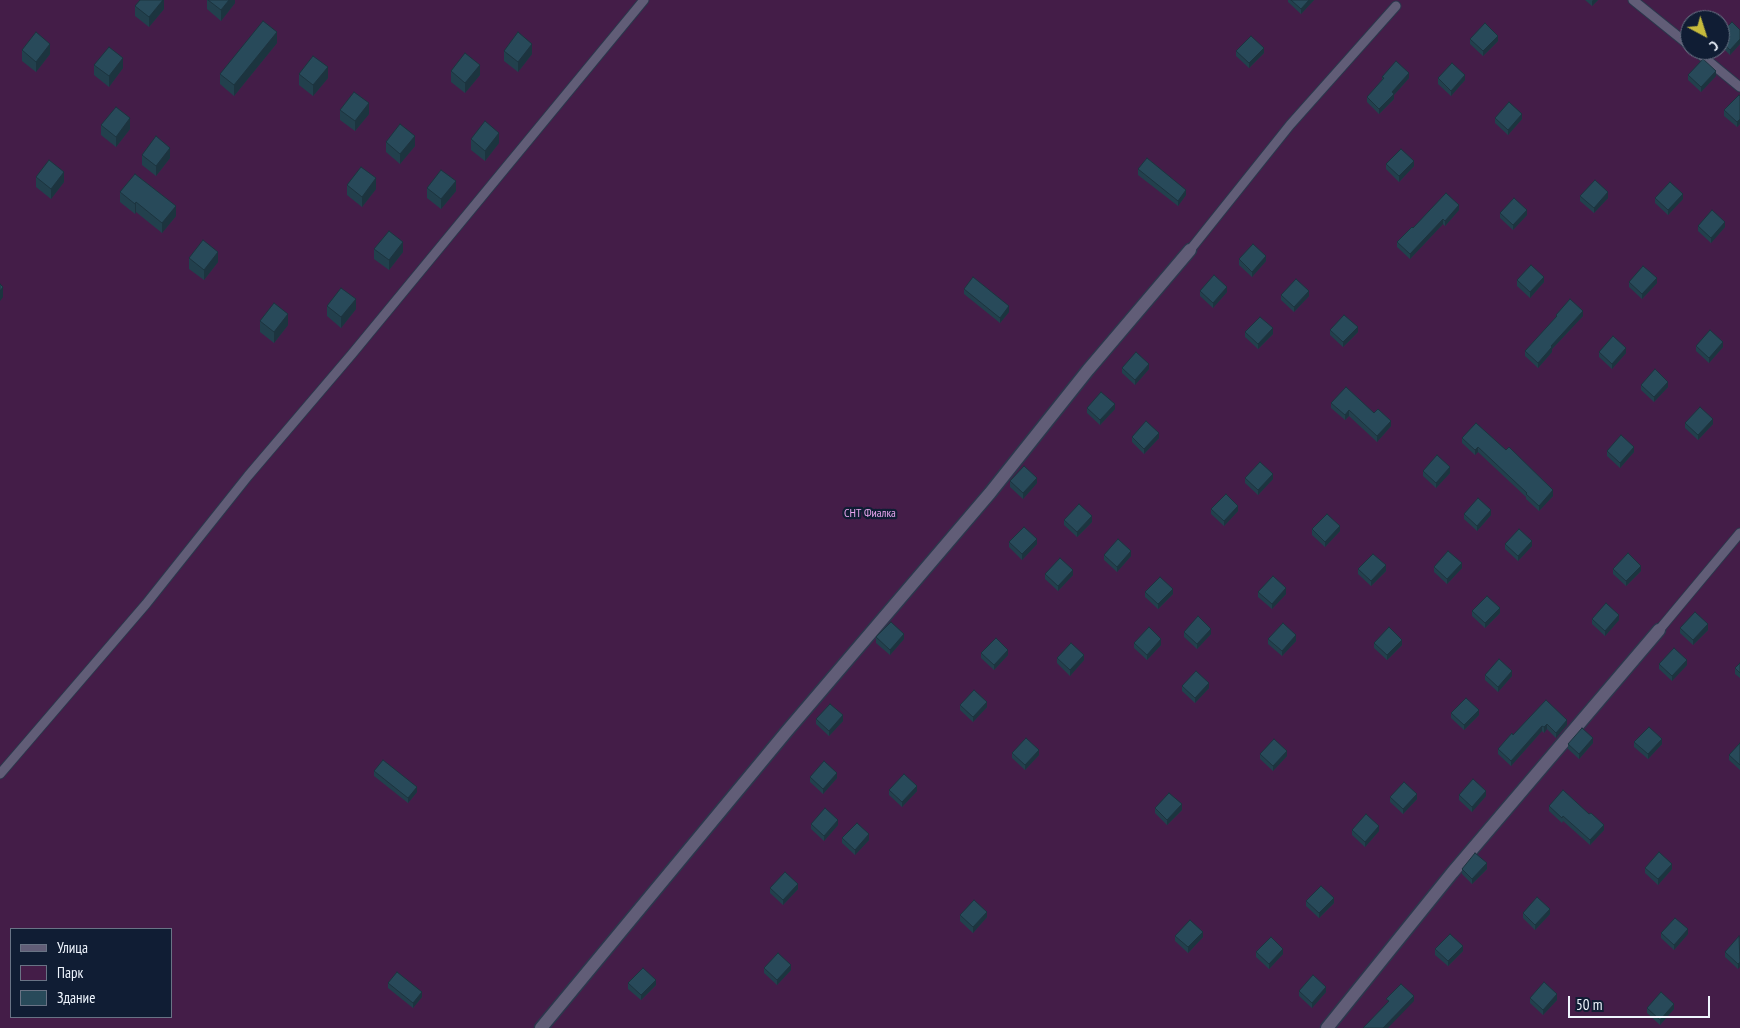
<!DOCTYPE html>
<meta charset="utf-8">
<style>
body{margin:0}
#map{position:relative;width:1740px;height:1028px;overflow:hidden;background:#101d34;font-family:"PT Sans Narrow",sans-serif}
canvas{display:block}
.legend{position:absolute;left:10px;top:928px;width:162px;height:90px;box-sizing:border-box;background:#101d34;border:1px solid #697385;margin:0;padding:6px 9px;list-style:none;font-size:15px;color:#eff5fe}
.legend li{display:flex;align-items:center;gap:10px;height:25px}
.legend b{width:25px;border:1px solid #697385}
.north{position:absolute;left:1680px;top:10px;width:50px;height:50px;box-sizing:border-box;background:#101d34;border:1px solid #697385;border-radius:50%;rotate:140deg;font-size:14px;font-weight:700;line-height:20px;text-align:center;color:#eff5fe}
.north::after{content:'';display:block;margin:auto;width:18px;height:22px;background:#c7bb3c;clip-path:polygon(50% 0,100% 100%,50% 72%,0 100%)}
.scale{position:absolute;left:1568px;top:996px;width:142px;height:22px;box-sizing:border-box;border:2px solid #eff5fe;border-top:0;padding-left:6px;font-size:15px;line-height:18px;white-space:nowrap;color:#eff5fe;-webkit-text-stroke:4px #101d34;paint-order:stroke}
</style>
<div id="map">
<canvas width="1740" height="1028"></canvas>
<ul class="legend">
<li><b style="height:6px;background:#615d77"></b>Улица</li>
<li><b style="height:14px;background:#441d48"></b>Парк</li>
<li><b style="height:14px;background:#284a5a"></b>Здание</li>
</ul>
<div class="north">С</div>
<div class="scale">50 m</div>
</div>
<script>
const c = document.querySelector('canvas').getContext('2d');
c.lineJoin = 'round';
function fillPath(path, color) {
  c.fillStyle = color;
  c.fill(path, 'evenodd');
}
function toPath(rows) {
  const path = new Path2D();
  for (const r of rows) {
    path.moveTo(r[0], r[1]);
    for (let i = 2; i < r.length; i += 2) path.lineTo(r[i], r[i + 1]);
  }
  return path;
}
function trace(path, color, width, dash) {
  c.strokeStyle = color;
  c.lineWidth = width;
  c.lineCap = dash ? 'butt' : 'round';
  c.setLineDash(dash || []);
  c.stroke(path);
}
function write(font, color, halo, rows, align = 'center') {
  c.font = font + ' "PT Sans Narrow",sans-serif';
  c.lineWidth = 4.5;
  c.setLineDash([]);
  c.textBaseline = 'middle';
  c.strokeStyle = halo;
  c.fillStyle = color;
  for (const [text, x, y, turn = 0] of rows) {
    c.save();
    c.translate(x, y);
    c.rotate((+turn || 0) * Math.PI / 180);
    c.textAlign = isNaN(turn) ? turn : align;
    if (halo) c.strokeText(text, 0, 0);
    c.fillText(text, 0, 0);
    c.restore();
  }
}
fillPath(toPath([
 [0,0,1740,0,1740,1028,0,1028],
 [1690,20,1720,20,1720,50,1690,50],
 [11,929,171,929,171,1017,11,1017]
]), '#441d48');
const service = toPath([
 [1633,0,1690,46],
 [1695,50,1740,87],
 [1190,250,1290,125,1396,6],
 [1659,630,1740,533],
 [0,774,146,604,248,476,352,354,644,0]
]);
const minor = toPath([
 [541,1028,787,731,990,493,1088,370,1190,250],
 [1327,1028,1452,873,1659,630]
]);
trace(service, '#2b374c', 11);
trace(minor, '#2b374c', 15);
trace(service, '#615d77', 9);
trace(minor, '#615d77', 12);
fillPath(toPath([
 [164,0,164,9,149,27,135,16,135,6],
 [207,0,235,0,235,3,221,21,207,9],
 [1288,0,1314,0,1301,14,1288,2],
 [1585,0,1598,0,1592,6],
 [1740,30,1740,44,1730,55,1720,45,1720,34],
 [1470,39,1498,41,1483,56,1470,44],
 [277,43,234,96,220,84,220,74],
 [22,50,50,54,36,72,22,61],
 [504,51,532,54,518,72,504,61],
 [1236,51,1264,53,1249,68,1236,56],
 [94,65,123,68,109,87,94,75],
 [451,71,480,75,465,93,451,82],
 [299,74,328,78,313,96,299,85],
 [1688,75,1716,76,1701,92,1688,80],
 [1382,77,1409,78,1394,95,1394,99,1379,114,1367,102,1367,97,1382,80],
 [1438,78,1465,80,1451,96,1438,84],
 [1740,96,1740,124,1737,127,1724,116,1724,110],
 [340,110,369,114,355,131,340,120],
 [1495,118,1522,119,1508,135,1495,123],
 [101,125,130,129,116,147,101,135],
 [471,139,499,143,485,161,471,150],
 [386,142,415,146,400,164,386,152],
 [142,155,170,158,156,176,142,165],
 [1386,164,1414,166,1399,182,1386,169],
 [1138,169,1186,195,1178,206,1138,175],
 [36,177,64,182,51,199,36,187],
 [347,185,376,189,362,207,347,195],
 [427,188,456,191,441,209,427,198],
 [120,192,176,216,162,233,136,212,135,214,120,202],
 [1580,196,1608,198,1594,213,1580,201],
 [1655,198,1683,199,1668,215,1655,203],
 [1459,210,1445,226,1443,224,1410,259,1397,247,1397,242,1413,228],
 [1500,213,1527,215,1513,230,1500,218],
 [1698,226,1725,227,1711,243,1698,231],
 [374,249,403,252,389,270,374,259],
 [189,258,218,262,204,280,189,269],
 [1239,259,1266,261,1252,277,1239,265],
 [1517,280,1544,282,1530,298,1517,286],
 [1629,282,1657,283,1642,299,1629,287],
 [964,289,1009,312,1000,323,964,294],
 [1200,291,1227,292,1213,308,1200,296],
 [1281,295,1309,296,1294,312,1281,300],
 [327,306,356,309,341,328,327,316],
 [1556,315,1583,316,1552,349,1552,352,1538,368,1525,356,1525,351,1556,318],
 [260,321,288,325,274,343,260,332],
 [1330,330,1358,332,1343,347,1330,335],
 [1245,332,1273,334,1258,349,1245,337],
 [1696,346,1723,347,1709,363,1696,351],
 [1599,352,1626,353,1612,369,1599,357],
 [1122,368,1149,369,1135,385,1122,373],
 [1641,385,1668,387,1654,402,1641,390],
 [1331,403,1374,413,1391,426,1377,442,1349,416,1345,420,1331,408],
 [1087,408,1115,409,1100,425,1087,413],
 [1476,423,1553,496,1539,511,1526,499,1526,497,1478,452,1475,455,1462,443,1462,438],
 [1685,423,1713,424,1698,440,1685,428],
 [1132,437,1159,438,1144,454,1132,442],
 [1607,451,1634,452,1620,468,1607,456],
 [1423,471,1450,473,1436,488,1423,476],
 [1245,478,1273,479,1258,495,1245,483],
 [1010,481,1037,483,1023,499,1010,487],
 [1211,509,1238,511,1224,526,1211,514],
 [1464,514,1491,515,1477,531,1464,519],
 [1064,520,1092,522,1077,537,1064,525],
 [1312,529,1340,531,1325,547,1312,535],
 [1009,542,1037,544,1022,560,1009,547],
 [1505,544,1532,546,1518,561,1505,549],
 [1104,555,1131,556,1117,572,1104,560],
 [1434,567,1462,568,1447,584,1434,572],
 [1358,569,1386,571,1371,586,1358,574],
 [1613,569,1641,571,1626,586,1613,574],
 [1045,574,1073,575,1058,591,1045,579],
 [1145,592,1173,594,1158,609,1145,597],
 [1258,592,1286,594,1272,609,1258,597],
 [1472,611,1500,613,1485,628,1472,616],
 [1592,619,1619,620,1605,636,1592,624],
 [1680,628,1708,630,1693,645,1680,633],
 [1184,632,1211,634,1197,649,1184,637],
 [876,637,904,639,890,655,876,643],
 [1268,639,1296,641,1282,656,1268,644],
 [1134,643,1161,645,1147,660,1134,648],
 [1374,643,1402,645,1387,660,1374,648],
 [981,653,1008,655,994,670,981,658],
 [1057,658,1084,660,1070,676,1057,663],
 [1740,663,1740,678,1735,674,1735,668],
 [1659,664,1687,665,1672,681,1659,669],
 [1485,675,1512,676,1498,692,1485,680],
 [1182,686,1209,688,1195,703,1182,691],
 [1546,700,1567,725,1556,738,1547,729,1544,733,1542,731,1511,766,1498,754,1498,749,1513,735],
 [960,705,987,707,973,722,960,710],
 [1451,713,1479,715,1464,730,1451,718],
 [816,719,843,721,829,736,816,724],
 [1634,742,1662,744,1648,759,1634,747],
 [1593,743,1579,759,1568,749,1568,744],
 [1740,743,1740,770,1729,760,1729,755],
 [1012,753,1039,755,1025,770,1012,758],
 [1260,754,1287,756,1273,771,1260,759],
 [374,771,417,792,408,803,374,776],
 [810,777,837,778,823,794,810,782],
 [889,790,917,791,902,807,889,795],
 [1459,795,1486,796,1472,812,1459,800],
 [1390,797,1417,799,1403,814,1390,802],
 [1549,806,1604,830,1590,845,1563,821,1562,823,1549,811],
 [1155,808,1182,810,1167,825,1155,813],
 [811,824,838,825,824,841,811,829],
 [1352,830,1379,831,1365,847,1352,835],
 [842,838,869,840,855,855,842,843],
 [1645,868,1672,869,1658,885,1645,873],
 [1462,869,1487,869,1472,884,1462,874],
 [770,888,798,889,783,905,770,893],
 [1306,901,1334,903,1319,918,1306,906],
 [1523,913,1550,914,1535,930,1523,918],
 [960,915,987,917,973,933,960,921],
 [1661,933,1688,934,1674,950,1661,938],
 [1175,936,1203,937,1188,953,1175,941],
 [1740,937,1738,969,1725,957,1725,952],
 [1435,949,1463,951,1448,966,1435,955],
 [1256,952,1283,954,1269,969,1256,957],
 [764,968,791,970,777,985,764,973],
 [388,983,422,997,413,1008,388,988],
 [628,983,656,985,641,1000,628,989],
 [1299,991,1326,992,1312,1008,1299,996],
 [1530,998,1557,1000,1543,1015,1530,1003],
 [1647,1008,1674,1009,1660,1025,1647,1013]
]), '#22404d');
fillPath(toPath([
 [163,0,164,0,164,9,149,27,149,17],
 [229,0,235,0,235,3,221,21,221,10],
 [1309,0,1314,0,1301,14,1301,9],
 [1593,0,1598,0,1592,6,1592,1],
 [277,32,277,43,234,96,234,85],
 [1498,36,1498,41,1483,56,1483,51],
 [1740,39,1740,44,1730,55,1730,50],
 [50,44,50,54,36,72,36,62],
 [532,44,532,54,518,72,518,62],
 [1264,48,1264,53,1249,68,1249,63],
 [123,58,123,68,109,87,109,76],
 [480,65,480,75,465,93,465,83],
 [328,67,328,78,313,96,313,85],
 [1716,71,1716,76,1701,92,1701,87],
 [1409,73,1409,78,1394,95,1394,99,1379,114,1379,109,1392,92],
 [1465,75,1465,80,1451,96,1451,91],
 [369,103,369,114,355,131,355,121],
 [1522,114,1522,119,1508,135,1508,130],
 [130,118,130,129,116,147,116,137],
 [1740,119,1740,124,1737,127,1737,122],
 [499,133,499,143,485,161,485,151],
 [415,136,415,146,400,164,400,154],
 [170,148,170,158,156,176,156,166],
 [1414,161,1414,166,1399,182,1399,176],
 [64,172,64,182,51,199,51,189],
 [376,178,376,189,362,207,362,197],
 [456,181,456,191,441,209,441,199],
 [1186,190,1186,195,1178,206,1178,201],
 [1608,192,1608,198,1594,213,1594,208],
 [1683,194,1683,199,1668,215,1668,210],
 [136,202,136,212,135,214,135,204],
 [1459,205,1459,210,1445,226,1445,221],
 [176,206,176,216,162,233,162,223],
 [1527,210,1527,215,1513,230,1513,225],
 [1443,219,1443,224,1410,259,1410,254],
 [1725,222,1725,227,1711,243,1711,238],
 [403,242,403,252,389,270,389,260],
 [218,252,218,262,204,280,204,270],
 [1266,256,1266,261,1252,277,1252,272],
 [1544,277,1544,282,1530,298,1530,292],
 [1657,278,1657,283,1642,299,1642,294],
 [3,287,3,297,0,301,0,291],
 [1227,287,1227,292,1213,308,1213,303],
 [1309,291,1309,296,1294,312,1294,307],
 [356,299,356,309,341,328,341,317],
 [1009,306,1009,312,1000,323,1000,318],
 [1583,311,1583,316,1552,349,1552,352,1538,368,1538,363,1551,346],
 [288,314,288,325,274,343,274,332],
 [1358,327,1358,332,1343,347,1343,342],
 [1273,328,1273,334,1258,349,1258,344],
 [1723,342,1723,347,1709,363,1709,358],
 [1626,348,1626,353,1612,369,1612,364],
 [1149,364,1149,369,1135,385,1135,380],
 [1668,382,1668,387,1654,402,1654,397],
 [1115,404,1115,409,1100,425,1100,420],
 [1349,410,1349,416,1345,420,1345,415],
 [1713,419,1713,424,1698,440,1698,435],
 [1391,421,1391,426,1377,442,1377,436],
 [1159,433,1159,438,1144,454,1144,449],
 [1478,447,1478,452,1475,455,1475,450],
 [1634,447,1634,452,1620,468,1620,463],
 [1450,467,1450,473,1436,488,1436,483],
 [1273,474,1273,479,1258,495,1258,490],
 [1037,478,1037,483,1023,499,1023,493],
 [1553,490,1553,496,1539,511,1539,506],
 [1238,506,1238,511,1224,526,1224,521],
 [1491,510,1491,515,1477,531,1477,526],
 [1092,516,1092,522,1077,537,1077,532],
 [1340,526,1340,531,1325,547,1325,542],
 [1037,539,1037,544,1022,560,1022,554],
 [1532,541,1532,546,1518,561,1518,556],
 [1131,551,1131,556,1117,572,1117,567],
 [1462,563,1462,568,1447,584,1447,579],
 [1386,565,1386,571,1371,586,1371,581],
 [1641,566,1641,571,1626,586,1626,581],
 [1073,570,1073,575,1058,591,1058,586],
 [1286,588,1286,594,1272,609,1272,604],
 [1173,589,1173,594,1158,609,1158,604],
 [1500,608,1500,613,1485,628,1485,623],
 [1619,615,1619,620,1605,636,1605,631],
 [1708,624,1708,630,1693,645,1693,640],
 [1211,629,1211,634,1197,649,1197,644],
 [904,634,904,639,890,655,890,650],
 [1296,635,1296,641,1282,656,1282,651],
 [1161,639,1161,645,1147,660,1147,655],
 [1402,640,1402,645,1387,660,1387,655],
 [1008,650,1008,655,994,670,994,665],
 [1084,655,1084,660,1070,676,1070,670],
 [1687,660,1687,665,1672,681,1672,676],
 [1512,671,1512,676,1498,692,1498,687],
 [1209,683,1209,688,1195,703,1195,698],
 [987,702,987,707,973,722,973,717],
 [1479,710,1479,715,1464,730,1464,725],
 [843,715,843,721,829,736,829,731],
 [1567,720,1567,725,1556,738,1556,733],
 [1547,724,1547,729,1544,733,1544,727],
 [1542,726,1542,731,1511,766,1511,761],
 [1593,738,1593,743,1579,759,1579,754],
 [1662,739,1662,744,1648,759,1648,754],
 [1039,750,1039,755,1025,770,1025,765],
 [1287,751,1287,756,1273,771,1273,766],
 [837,773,837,778,823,794,823,789],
 [917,786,917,791,902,807,902,802],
 [417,787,417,792,408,803,408,798],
 [1486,791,1486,796,1472,812,1472,807],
 [1417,794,1417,799,1403,814,1403,809],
 [1182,804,1182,810,1167,825,1167,820],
 [838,820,838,825,824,841,824,836],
 [1604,825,1604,830,1590,845,1590,840],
 [1379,826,1379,831,1365,847,1365,842],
 [869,834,869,840,855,855,855,850],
 [1487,863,1487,869,1472,884,1472,879],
 [1672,864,1672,869,1658,885,1658,879],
 [798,884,798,889,783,905,783,900],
 [1334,898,1334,903,1319,918,1319,913],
 [1550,909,1550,914,1535,930,1535,925],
 [987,912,987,917,973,933,973,927],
 [1688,929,1688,934,1674,950,1674,945],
 [1203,932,1203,937,1188,953,1188,947],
 [1463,946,1463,951,1448,966,1448,961],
 [1283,949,1283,954,1269,969,1269,964],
 [1740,962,1740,967,1738,969,1738,964],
 [791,965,791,970,777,985,777,980],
 [656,980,656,985,641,1000,641,995],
 [1326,987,1326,992,1312,1008,1312,1003],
 [422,992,422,997,413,1008,413,1003],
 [1557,994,1557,1000,1543,1015,1543,1010],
 [1414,996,1414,1001,1388,1028,1383,1028],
 [1674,1004,1674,1009,1660,1025,1660,1020]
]), '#1c343f');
const building = toPath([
 [140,0,163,0,149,17,135,6,140,0],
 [208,0,229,0,221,10,208,0],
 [1291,0,1309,0,1301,9,1291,0],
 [263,21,277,32,234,85,220,74,263,21],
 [1732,22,1740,30,1740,39,1730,50,1720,40,1720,34,1732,22],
 [1485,23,1498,36,1483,51,1470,39,1485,23],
 [36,32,50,44,36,62,22,50,36,32],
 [518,32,532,44,518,62,504,51,518,32],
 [1251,36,1264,48,1249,63,1236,51,1251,36],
 [109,47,123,58,109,76,94,65,109,47],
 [465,53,480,65,465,83,451,71,465,53],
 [313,56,328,67,313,85,299,74,313,56],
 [1703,59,1716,71,1701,87,1688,75,1703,59],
 [1396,61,1409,73,1392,92,1394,94,1379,109,1367,97,1384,78,1382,77,1396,61],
 [1452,63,1465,75,1451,91,1438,78,1452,63],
 [354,92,369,103,355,121,340,110,354,92],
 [1739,95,1740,96,1740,119,1737,122,1724,110,1739,95],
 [1509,102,1522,114,1508,130,1495,118,1509,102],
 [116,107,130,118,116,137,101,125,116,107],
 [485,121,499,133,485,151,471,139,485,121],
 [400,124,415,136,400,154,386,142,400,124],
 [156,136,170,148,156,166,142,155,156,136],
 [1401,149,1414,161,1399,176,1386,164,1401,149],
 [1147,158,1186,190,1178,201,1138,169,1147,158],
 [49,160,64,172,51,189,36,177,49,160],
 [361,167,376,178,362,197,347,185,361,167],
 [441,170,456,181,441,199,427,188,441,170],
 [135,174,176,206,162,223,136,202,135,204,120,192,135,174],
 [1595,180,1608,192,1594,208,1580,196,1595,180],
 [1670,182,1683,194,1668,210,1655,198,1670,182],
 [1446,193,1459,205,1445,221,1443,219,1410,254,1397,242,1412,227,1413,228,1446,193],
 [1514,198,1527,210,1513,225,1500,213,1514,198],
 [1712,210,1725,222,1711,238,1698,226,1712,210],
 [389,231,403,242,389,260,374,249,389,231],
 [203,240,218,252,204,270,189,258,203,240],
 [1253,244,1266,256,1252,272,1239,259,1253,244],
 [1531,265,1544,277,1530,292,1517,280,1531,265],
 [1643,266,1657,278,1642,294,1629,282,1643,266],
 [1214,275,1227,287,1213,303,1200,291,1214,275],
 [973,277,1009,306,1000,318,964,289,973,277],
 [1296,279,1309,291,1294,307,1281,295,1296,279],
 [0,284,3,287,0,291,0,284],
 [341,288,356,299,341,317,327,306,341,288],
 [1570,299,1583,311,1551,346,1552,347,1538,363,1525,351,1557,316,1556,315,1570,299],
 [274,303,288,314,274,332,260,321,274,303],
 [1344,315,1358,327,1343,342,1330,330,1344,315],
 [1260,317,1273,328,1258,344,1245,332,1260,317],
 [1710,330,1723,342,1709,358,1696,346,1710,330],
 [1613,336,1626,348,1612,364,1599,352,1613,336],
 [1136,352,1149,364,1135,380,1122,368,1136,352],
 [1655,369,1668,382,1654,397,1641,385,1655,369],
 [1346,387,1374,413,1378,409,1391,421,1377,436,1349,410,1345,415,1331,403,1346,387],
 [1101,392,1115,404,1100,420,1087,408,1101,392],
 [1700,407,1713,419,1698,435,1685,423,1700,407],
 [1146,421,1159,433,1144,449,1132,437,1146,421],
 [1476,423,1506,450,1509,447,1553,490,1539,506,1526,494,1527,493,1478,447,1475,450,1462,438,1476,423],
 [1621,435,1634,447,1620,463,1607,451,1621,435],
 [1437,455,1450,467,1436,483,1423,471,1437,455],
 [1260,462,1273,474,1258,490,1245,478,1260,462],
 [1024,466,1037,478,1023,493,1010,481,1024,466],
 [1226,494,1238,506,1224,521,1211,509,1226,494],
 [1478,498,1491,510,1477,526,1464,514,1478,498],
 [1079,504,1092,516,1077,532,1064,520,1079,504],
 [1327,514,1340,526,1325,542,1312,529,1327,514],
 [1024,527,1037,539,1022,554,1009,542,1024,527],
 [1519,529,1532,541,1518,556,1505,544,1519,529],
 [1118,539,1131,551,1117,567,1104,555,1118,539],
 [1448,551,1462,563,1447,579,1434,567,1448,551],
 [1628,553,1641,566,1626,581,1613,569,1628,553],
 [1373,554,1386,565,1371,581,1358,569,1373,554],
 [1060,558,1073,570,1058,586,1045,574,1060,558],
 [1273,576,1286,588,1272,604,1258,592,1273,576],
 [1160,577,1173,589,1158,604,1145,592,1160,577],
 [1487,596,1500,608,1485,623,1472,611,1487,596],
 [1606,603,1619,615,1605,631,1592,619,1606,603],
 [1695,612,1708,624,1693,640,1680,628,1695,612],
 [1198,616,1211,629,1197,644,1184,632,1198,616],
 [891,622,904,634,890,650,876,637,891,622],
 [1283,623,1296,635,1282,651,1268,639,1283,623],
 [1149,627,1161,639,1147,655,1134,643,1149,627],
 [1389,627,1402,640,1387,655,1374,643,1389,627],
 [996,638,1008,650,994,665,981,653,996,638],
 [1071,643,1084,655,1070,670,1057,658,1071,643],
 [1674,648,1687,660,1672,676,1659,664,1674,648],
 [1499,659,1512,671,1498,687,1485,675,1499,659],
 [1740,663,1740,673,1735,668,1740,663],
 [1196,671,1209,683,1195,698,1182,686,1196,671],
 [974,690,987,702,973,717,960,705,974,690],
 [1466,698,1479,710,1464,725,1451,713,1466,698],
 [1546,700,1567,720,1556,733,1547,724,1544,727,1542,726,1511,761,1498,749,1512,733,1513,735,1546,700],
 [830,704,843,715,829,731,816,719,830,704],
 [1649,727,1662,739,1648,754,1634,742,1649,727],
 [1582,728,1593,738,1579,754,1568,744,1582,728],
 [1026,738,1039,750,1025,765,1012,753,1026,738],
 [1274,739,1287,751,1273,766,1260,754,1274,739],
 [1740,743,1740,765,1729,755,1740,743],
 [383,760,417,787,408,798,374,771,383,760],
 [824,761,837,773,823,789,810,777,824,761],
 [904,774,917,786,902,802,889,790,904,774],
 [1473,779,1486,791,1472,807,1459,795,1473,779],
 [1404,782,1417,794,1403,809,1390,797,1404,782],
 [1563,790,1589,814,1591,813,1604,825,1590,840,1563,816,1562,818,1549,806,1563,790],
 [1169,793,1182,804,1167,820,1155,808,1169,793],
 [825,808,838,820,824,836,811,824,825,808],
 [1366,814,1379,826,1365,842,1352,830,1366,814],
 [857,823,869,834,855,850,842,838,857,823],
 [1659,852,1672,864,1658,879,1645,868,1659,852],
 [1475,853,1487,863,1472,879,1462,869,1475,853],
 [785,872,798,884,783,900,770,888,785,872],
 [1321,886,1334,898,1319,913,1306,901,1321,886],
 [1537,897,1550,909,1535,925,1523,913,1537,897],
 [974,900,987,912,973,927,960,915,974,900],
 [1675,918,1688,929,1674,945,1661,933,1675,918],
 [1190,920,1203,932,1188,947,1175,936,1190,920],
 [1450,934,1463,946,1448,961,1435,949,1450,934],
 [1739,936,1740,962,1738,964,1725,952,1739,936],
 [1271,937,1283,949,1269,964,1256,952,1271,937],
 [778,953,791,965,777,980,764,968,778,953],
 [643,968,656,980,641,995,628,983,643,968],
 [397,972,422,992,413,1003,388,983,397,972],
 [1313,975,1326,987,1312,1003,1299,991,1313,975],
 [1544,982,1557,994,1543,1010,1530,998,1544,982],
 [1401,984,1414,996,1383,1028,1363,1028,1389,1001,1386,999,1401,984],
 [1661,992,1674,1004,1660,1020,1647,1008,1661,992]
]);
fillPath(building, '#284a5a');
trace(building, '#1c343f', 1);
write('12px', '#e7a4ed', '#101d34', [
 ["СНТ Фиалка",870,514]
]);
</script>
